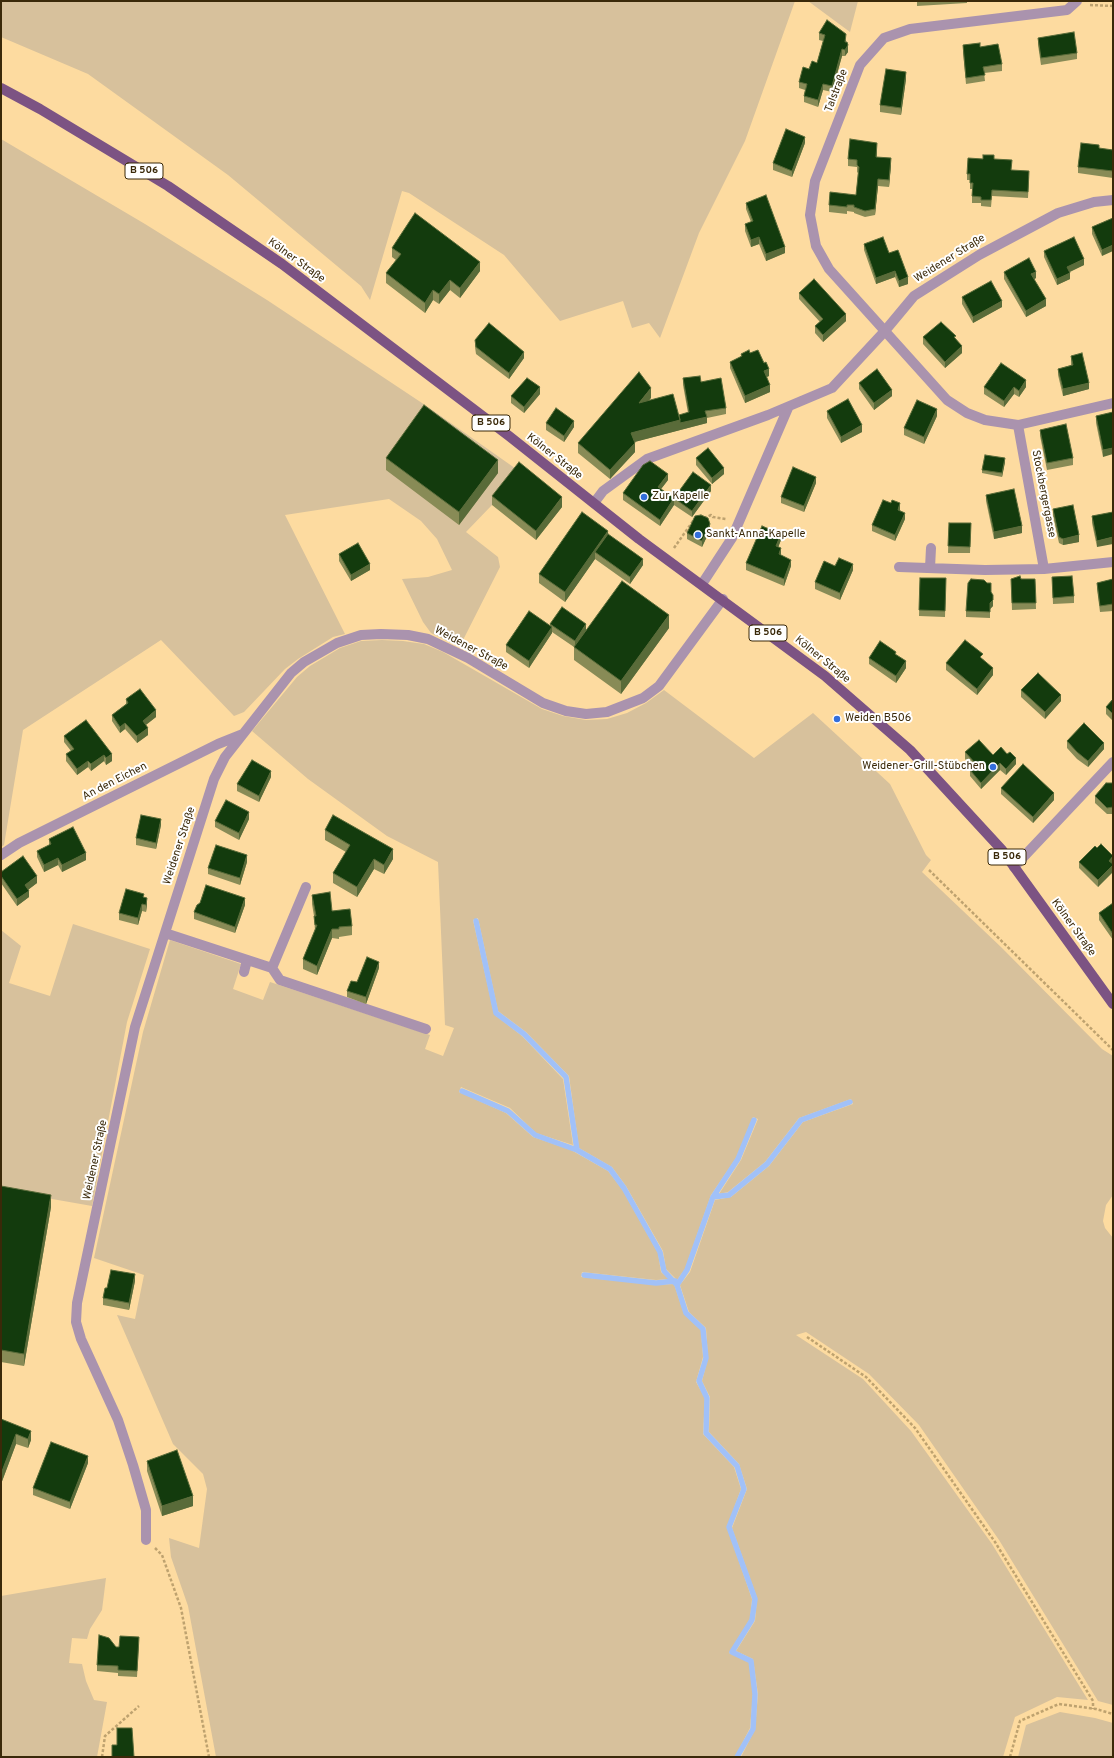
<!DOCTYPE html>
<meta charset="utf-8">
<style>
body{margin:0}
#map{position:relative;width:1114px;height:1758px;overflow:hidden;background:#fddba0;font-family:Overpass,sans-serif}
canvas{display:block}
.frame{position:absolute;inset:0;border:2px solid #3a2909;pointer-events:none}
</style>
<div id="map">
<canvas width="1114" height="1758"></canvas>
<div class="frame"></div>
</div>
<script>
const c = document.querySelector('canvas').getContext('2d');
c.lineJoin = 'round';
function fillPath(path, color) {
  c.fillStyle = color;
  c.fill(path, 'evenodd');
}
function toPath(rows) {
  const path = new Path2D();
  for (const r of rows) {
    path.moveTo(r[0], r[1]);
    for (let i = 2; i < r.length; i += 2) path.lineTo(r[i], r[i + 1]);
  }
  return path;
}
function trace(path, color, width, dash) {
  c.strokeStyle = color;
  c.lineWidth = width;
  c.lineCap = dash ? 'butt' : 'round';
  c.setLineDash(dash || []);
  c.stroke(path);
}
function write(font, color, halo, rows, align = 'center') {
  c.font = font + ' Overpass,sans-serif';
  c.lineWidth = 4;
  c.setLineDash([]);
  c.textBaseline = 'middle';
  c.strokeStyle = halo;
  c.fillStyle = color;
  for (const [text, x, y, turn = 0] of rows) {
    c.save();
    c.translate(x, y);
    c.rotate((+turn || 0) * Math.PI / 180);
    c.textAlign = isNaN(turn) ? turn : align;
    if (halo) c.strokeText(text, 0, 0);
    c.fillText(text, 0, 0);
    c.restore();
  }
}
fillPath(toPath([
 [1,1,795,1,745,141,699,233,660,338,649,323,632,328,623,301,560,321,504,255,409,193,402,191,370,300,361,286,228,175,88,74,1,37],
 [808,1,858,1,850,32],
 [1,139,145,224,267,300,428,407,519,471,492,505,466,532,498,557,500,567,462,642,455,645,431,633,423,622,402,579,428,577,452,570,437,539,421,521,389,499,285,515,345,634,333,637,298,659,285,669,244,712,234,716,161,640,23,730,4,845,1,847],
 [382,640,403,641,424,644,443,652,542,709,563,716,586,720,607,719,627,713,646,703,664,690,754,758,813,713,890,784,926,855,931,860,922,872,1001,947,1102,1049,1113,1056,1113,1195,1106,1205,1103,1221,1105,1228,1113,1238,1113,1705,1098,1701,999,1540,919,1425,869,1374,806,1332,796,1335,863,1379,911,1431,992,1544,1088,1700,1057,1697,1015,1717,1003,1757,741,1757,755,1729,758,1694,753,1659,736,1651,755,1621,757,1598,732,1528,747,1489,739,1464,709,1432,710,1397,702,1381,708,1358,706,1328,689,1312,680,1285,690,1272,715,1200,731,1197,769,1166,803,1122,853,1104,851,1099,799,1118,765,1162,728,1192,719,1194,741,1160,758,1119,753,1117,736,1158,711,1195,685,1269,677,1280,666,1269,663,1251,626,1186,612,1167,579,1148,569,1076,526,1032,498,1011,478,918,473,920,494,1014,522,1036,563,1079,573,1145,536,1133,510,1108,461,1087,459,1092,506,1113,533,1137,571,1150,608,1171,622,1189,658,1253,661,1272,669,1279,656,1280,582,1272,581,1277,656,1285,674,1284,684,1314,701,1330,703,1357,696,1382,705,1398,703,1434,734,1467,741,1489,727,1527,752,1599,750,1619,729,1653,749,1662,753,1694,750,1728,735,1757,216,1757,188,1606,171,1557,169,1538,199,1548,207,1489,203,1474,173,1444,170,1437,117,1315,135,1319,144,1275,94,1258,143,1032,170,940,241,964,233,989,263,1000,270,982,430,1035,425,1049,443,1056,454,1028,445,1025,438,862,387,836,308,779,252,731,297,677,310,666,340,648,361,641],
 [73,924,150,949,127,1022,92,1206,1,1190,1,930,21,946,9,983,50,996],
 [106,1578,102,1610,90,1629,87,1639,72,1638,69,1663,82,1664,86,1681,94,1700,107,1702,97,1757,1,1757,1,1596],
 [1060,1712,1095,1718,1113,1723,1113,1757,1018,1757,1026,1725]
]), '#d7c19c');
trace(toPath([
 [476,921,496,1013,524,1034,566,1077,577,1150,610,1169,624,1188,660,1252,664,1271,677,1285,686,1313,703,1329,706,1358,699,1381,707,1398,706,1433,737,1466,744,1489,729,1527,755,1599,752,1620,732,1652,751,1661,755,1694,753,1729,737,1757],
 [462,1091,508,1111,535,1135,577,1150],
 [713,1197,738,1159,754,1120],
 [584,1275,656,1283,675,1281],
 [677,1285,687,1270,713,1197,729,1195,767,1164,801,1120,850,1102]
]), '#a1c1f8', 5.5);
trace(toPath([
 [1090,5,1113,6],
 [704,518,711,515,713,517,726,519],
 [674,548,693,521],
 [929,870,1113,1050],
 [807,1337,866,1377,915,1428,995,1542,1093,1701,1093,1709],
 [155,1548,162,1555,181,1608,209,1757],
 [102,1757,105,1736,139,1706],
 [1010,1757,1020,1721,1059,1704,1096,1709,1113,1714]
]), '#bea26f', 2.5, [3, 2]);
trace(toPath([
 [1077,1,1067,10,910,29,884,38,860,65,815,181,810,215,816,246,829,269,947,400,967,413,985,420,1018,425,1113,403],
 [1018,425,1044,569,1113,562],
 [594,503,603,491,647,459,768,415,832,388,884,332,914,296,979,255,1058,213,1094,202,1113,200],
 [899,567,985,570,1044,569],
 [930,568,931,548],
 [702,584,732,538,788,408],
 [1,855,19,843,218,744,243,734],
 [1014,867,1113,762],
 [165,933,272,968,306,887],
 [272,968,280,980,426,1029],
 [244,972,247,960],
 [146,1540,146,1510,133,1465,118,1420,81,1339,76,1322,77,1303,135,1027,214,779,225,757,291,673,304,662,337,643,361,635,381,634,408,635,428,639,468,658,543,703,566,711,586,714,607,712,643,698,659,686,723,599]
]), '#aa93ae', 10);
trace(toPath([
 [1,88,40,109,168,186,282,264,509,436,639,539,825,676,910,750,1002,850,1113,1004]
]), '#7c5383', 10);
fillPath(toPath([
 [917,1,967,1,967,3,917,6],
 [819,33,846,40,846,42,848,52,845,56,842,56,832,92,823,90,818,107,804,102,804,96,805,90,799,88,799,82,809,69,817,63,823,41,819,40],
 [1038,38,1077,53,1077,59,1041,65,1038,45],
 [963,45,980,47,1002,64,1002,71,984,73,985,81,966,84,963,52],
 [906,79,901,115,880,112,880,105],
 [805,143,792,177,773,170,773,163],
 [1099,149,1113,150,1113,178,1078,173,1078,167],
 [877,150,877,157,891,165,889,187,878,186,875,215,865,217,854,213,854,212,847,211,847,214,829,212,829,205,856,195,858,173,857,172,857,167,848,166,848,159],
 [994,159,1011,170,1029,177,1028,198,992,196,991,207,981,206,981,203,972,203,972,189,970,189,970,180,967,180,967,174],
 [746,203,785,253,766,261,759,244,751,247,745,231,745,224,751,222,746,209],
 [1113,218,1102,256,1092,234,1092,227],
 [864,244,889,253,908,284,899,287,895,277,876,284,864,250],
 [392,248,480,271,460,298,450,290,439,304,433,300,425,313,386,283,386,273,396,260,392,257],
 [1044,251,1084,265,1070,272,1070,279,1057,285,1044,257],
 [1004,272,1036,278,1034,279,1046,306,1026,317,1004,279],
 [799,293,846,321,823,342,815,333,815,326,820,322,799,299],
 [962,297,1002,307,973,323,962,304],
 [923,337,962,353,945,368,923,344],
 [475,340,524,358,509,379,476,354,475,347],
 [750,353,769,376,767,377,770,392,745,403,730,368,730,362,741,357,741,354],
 [1071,356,1089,389,1063,396,1058,375,1058,369,1071,365],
 [683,378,726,408,726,414,707,418,707,423,634,442,635,452,610,479,578,453,578,443,651,398,649,400,679,415,688,413,683,385],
 [859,383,892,396,874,410,859,389],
 [984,387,1026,387,1019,397,1014,394,1004,407,984,394],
 [540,394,524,413,511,403,511,396],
 [827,411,862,432,841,443,827,418],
 [1113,412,1103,457,1096,423,1096,416],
 [937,416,924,444,904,435,904,428],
 [546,423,574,427,564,442,546,430],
 [1040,430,1073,458,1073,465,1047,470,1040,436],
 [386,458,498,473,459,525,386,470],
 [696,458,724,474,712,484,696,465],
 [1005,462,1002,477,982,473,982,470],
 [668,480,661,489,674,498,711,491,692,517,674,505,660,526,623,500,623,493],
 [816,483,804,512,781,503,781,497],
 [986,495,1022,533,994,539,986,501],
 [492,496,562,507,536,540,492,505],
 [1053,509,1079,542,1063,545,1059,543,1053,516],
 [900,510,905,519,895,541,872,531,872,525],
 [1113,512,1097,547,1092,523,1092,516],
 [949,523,971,523,970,553,948,553],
 [710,530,702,547,687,539,687,533],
 [608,534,643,565,630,584,595,559,565,602,539,583,539,574],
 [781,540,778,547,781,555,791,566,784,586,746,570,746,563],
 [339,554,370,570,351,581,339,561],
 [835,566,853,570,840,600,815,589,815,582],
 [1052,577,1074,596,1074,603,1053,604],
 [920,578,946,578,945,617,919,616],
 [1011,579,1035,579,1036,609,1012,610],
 [1113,579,1113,611,1100,612,1097,589,1097,583],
 [991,593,993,595,993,606,990,609,990,618,966,617,966,611],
 [550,624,586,631,669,628,621,694,574,660,574,647,552,632,552,633,529,668,506,652,506,645,550,625],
 [896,655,906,668,896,683,869,664,869,658],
 [983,659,993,675,977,695,946,670,946,663],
 [1021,690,1061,701,1045,719,1021,697],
 [126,699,156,717,146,725,148,735,137,743,125,729,120,733,112,721,112,715,126,704],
 [1113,699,1113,721,1106,714,1106,707],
 [86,720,112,761,106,765,104,761,91,771,88,767,77,775,66,761,66,754,71,751,64,742,64,736],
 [1067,741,1104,749,1088,767,1077,759,1067,748],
 [965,752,993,755,1016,764,1006,775,1000,770,981,789,970,776,970,770,972,767,965,759],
 [271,777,259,802,237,791,237,784],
 [1113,783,1113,814,1107,814,1095,803,1095,796],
 [1001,788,1054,800,1033,823,1001,794],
 [249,819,239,840,215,827,215,821],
 [161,825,156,849,136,845,136,838],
 [325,830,393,859,384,874,374,869,357,897,333,883,333,873,346,852,325,840],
 [49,839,86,860,62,872,58,865,44,872,37,857,37,851,49,845],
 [1097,848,1113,856,1113,863,1098,887,1079,868,1079,862],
 [247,862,240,885,208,874,208,868],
 [1,872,37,883,28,890,29,897,17,906,1,883],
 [312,895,352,926,352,935,339,937,339,939,332,938,317,975,303,969,303,959,315,931,314,916,312,904],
 [144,897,147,904,146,912,142,911,138,925,119,920,119,913],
 [200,903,245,905,235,933,194,919,194,912],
 [1113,903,1113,940,1099,920,1099,913],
 [379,968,366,1004,347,997,347,991,357,982],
 [1,1186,51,1207,24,1366,1,1362],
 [135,1281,129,1310,103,1305,103,1298,107,1288],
 [1,1419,31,1440,28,1448,16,1444,1,1484],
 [147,1461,193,1506,162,1516,147,1471],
 [88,1463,70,1509,33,1495,33,1488],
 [139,1644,137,1677,118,1676,118,1673,97,1671,97,1665,116,1647,119,1647]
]), '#888b56');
fillPath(toPath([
 [848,45,848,52,845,56,845,50],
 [842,49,842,56,832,92,832,86],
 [906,72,906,79,901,115,901,108],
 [823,84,823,90,818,107,818,100],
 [805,137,805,143,792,177,792,171],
 [891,158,891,165,889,187,889,180],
 [878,179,878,186,875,215,875,209],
 [759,237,759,244,751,247,751,240],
 [1113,245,1113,251,1102,256,1102,250],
 [785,247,785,253,766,261,766,254],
 [1084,259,1084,265,1067,273,1067,267],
 [480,262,480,271,460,298,460,288],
 [895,271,895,277,876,284,876,278],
 [1036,272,1036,278,1031,281,1031,274],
 [1070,273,1070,279,1057,285,1057,279],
 [908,277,908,284,899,287,899,281],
 [450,280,450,290,439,304,439,294],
 [433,290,433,300,425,313,425,303],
 [1046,299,1046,306,1026,317,1026,311],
 [1002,301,1002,307,973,323,973,317],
 [846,314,846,321,823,342,823,335],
 [962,346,962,353,945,368,945,362],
 [524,352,524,358,509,379,509,373],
 [769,369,769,376,764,378,764,371],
 [1026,380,1026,387,1019,397,1019,391],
 [1089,383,1089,389,1063,396,1063,389],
 [770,385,770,392,745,403,745,396],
 [540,387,540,394,524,413,524,407],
 [1014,387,1014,394,1004,407,1004,401],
 [651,388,651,398,639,413,639,403],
 [892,390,892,396,874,410,874,403],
 [937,409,937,416,924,444,924,437],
 [707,417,707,423,631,443,631,433,680,420],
 [574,421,574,427,564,442,564,436],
 [862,425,862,432,841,443,841,437],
 [635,443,635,452,610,479,610,470],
 [1113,448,1113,454,1103,457,1103,450],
 [1005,458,1005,462,1002,477,1002,473],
 [498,460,498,473,459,525,459,512],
 [724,468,724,474,712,484,712,478],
 [668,474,668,480,658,493,658,487],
 [816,477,816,483,804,512,804,506],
 [711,485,711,491,692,517,692,511],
 [562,497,562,507,536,540,536,531],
 [674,498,674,505,660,526,660,520],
 [900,503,900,510,898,516,898,510],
 [905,513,905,519,895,541,895,535],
 [710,524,710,530,702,547,702,541],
 [1022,526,1022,533,994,539,994,532],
 [608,531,608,541,595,552,595,559,565,602,565,592],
 [781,534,781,540,776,553,776,546],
 [1079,535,1079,542,1063,545,1063,539],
 [1113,537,1113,544,1097,547,1097,541],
 [781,548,781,555,779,561,779,554],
 [643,559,643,565,630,584,630,577],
 [791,560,791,566,784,586,784,579],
 [370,564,370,570,351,581,351,575],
 [853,564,853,570,840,600,840,593],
 [993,600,993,606,990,609,990,603],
 [669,615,669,628,621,694,621,681],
 [586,624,586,631,575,647,575,641],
 [552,627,552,633,529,668,529,661],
 [906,661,906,668,896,683,896,676],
 [993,668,993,675,977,695,977,689],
 [1061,695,1061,701,1045,719,1045,712],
 [156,710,156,717,143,727,143,721],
 [125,723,125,729,120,733,120,727],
 [148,728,148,735,137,743,137,736],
 [1104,743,1104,749,1088,767,1088,761],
 [112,754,112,761,106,765,106,758],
 [104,755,104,761,91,771,91,764],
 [1016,758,1016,764,1006,775,1006,769],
 [88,761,88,767,77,775,77,769],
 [1000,763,1000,770,981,789,981,783],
 [271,771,271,777,259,802,259,796],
 [1054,793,1054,800,1033,823,1033,817],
 [249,812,249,819,239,840,239,833],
 [161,819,161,825,156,849,156,843],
 [393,849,393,859,384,874,384,865],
 [86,853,86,860,62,872,62,865],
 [247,855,247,862,240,885,240,878],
 [1113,857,1113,863,1109,867,1109,861],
 [58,858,58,865,44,872,44,865],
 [374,859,374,869,357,897,357,887],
 [1113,865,1113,872,1098,887,1098,880],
 [37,876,37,883,25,892,25,885],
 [29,891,29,897,17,906,17,899],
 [147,898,147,904,146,912,146,905],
 [245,898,245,905,235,933,235,927],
 [142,904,142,911,138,925,138,918],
 [332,929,332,938,317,975,317,966],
 [379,962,379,968,366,1004,366,997],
 [51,1195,51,1207,24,1366,24,1354],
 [135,1274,135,1281,129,1310,129,1303],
 [31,1431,31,1440,28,1448,28,1439],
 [16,1434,16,1444,1,1484,1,1474],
 [88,1456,88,1463,70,1509,70,1502],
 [193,1496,193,1506,162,1516,162,1506]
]), '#596b39');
const building = toPath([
 [827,20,846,34,845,42,847,42,848,45,845,50,842,49,832,86,823,84,818,100,804,96,807,84,799,82,803,67,809,69,812,61,817,63,825,35,819,33,827,20],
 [1074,32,1077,53,1041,58,1038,38,1074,32],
 [980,43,980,47,998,44,1002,64,983,67,985,75,966,78,963,45,980,43],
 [886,69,906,72,901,108,880,105,886,69],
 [786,129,805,137,792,171,773,163,786,129],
 [850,139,877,143,876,157,891,158,889,180,878,179,875,209,865,211,854,207,854,205,847,205,847,207,829,205,830,192,856,195,859,167,857,165,857,160,848,159,850,139],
 [1081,143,1099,145,1099,148,1113,150,1113,171,1078,167,1081,143],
 [983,155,994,155,994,159,1012,160,1011,170,1029,171,1028,192,992,190,991,200,981,200,981,197,972,196,973,183,970,183,970,174,967,174,968,158,983,159,983,155],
 [766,195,785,247,766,254,759,237,751,240,745,224,753,221,746,203,766,195],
 [415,213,480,262,460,288,450,280,439,294,433,290,425,303,386,273,401,254,392,248,415,213],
 [1113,218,1113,245,1102,250,1092,227,1113,218],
 [883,237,889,253,898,250,908,277,899,281,895,271,876,278,864,244,883,237],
 [1074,237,1084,259,1067,267,1070,273,1057,279,1044,251,1074,237],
 [1029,258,1036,272,1031,274,1046,299,1026,311,1004,272,1029,258],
 [814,279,846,314,823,335,815,326,823,319,799,293,814,279],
 [991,281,1002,301,973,317,962,297,991,281],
 [941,322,956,336,954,337,962,346,945,362,923,337,941,322],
 [489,323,524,352,509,373,476,347,475,340,489,323],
 [749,350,750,353,758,350,764,363,766,362,769,369,764,371,770,385,745,396,730,362,742,356,741,354,749,350],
 [1082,353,1089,383,1063,389,1058,369,1073,365,1071,356,1082,353],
 [1001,363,1026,380,1019,391,1014,387,1004,401,984,387,1001,363],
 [877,369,892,390,874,403,859,383,877,369],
 [639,372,651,388,639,403,673,394,680,420,631,433,635,443,610,470,578,443,639,372],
 [700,376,701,382,721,378,726,408,705,411,707,417,680,423,680,420,679,415,689,412,683,378,700,376],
 [527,378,540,387,524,407,511,396,527,378],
 [848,399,862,425,841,437,827,411,848,399],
 [917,400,937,409,924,437,904,428,917,400],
 [424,405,498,460,459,512,386,458,424,405],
 [556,408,574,421,564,436,546,423,556,408],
 [1113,412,1113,448,1103,450,1096,416,1113,412],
 [1066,424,1073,458,1047,463,1040,430,1066,424],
 [708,448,724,468,712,478,696,458,708,448],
 [985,455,1005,458,1002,473,982,470,985,455],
 [650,461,668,474,658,487,674,498,660,520,623,493,643,465,650,461],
 [519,462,562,497,536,531,492,496,519,462],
 [793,467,816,477,804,506,781,497,793,467],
 [693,472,711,485,692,511,674,498,693,472],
 [1014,489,1022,526,994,532,986,495,1014,489],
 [883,500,891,503,892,500,900,503,898,510,905,513,895,535,872,525,883,500],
 [1073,505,1079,535,1063,539,1059,537,1053,509,1073,505],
 [582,512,608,531,565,592,539,574,582,512],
 [1113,512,1113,537,1097,541,1092,516,1113,512],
 [701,515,708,518,710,524,702,541,687,533,695,516,701,515],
 [949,523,971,523,970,547,948,546,949,523],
 [762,526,781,534,776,546,781,548,779,554,791,560,784,579,746,563,762,526],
 [608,534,643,559,630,577,595,552,608,534],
 [358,543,370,564,351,575,339,554,358,543],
 [839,558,853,564,840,593,815,582,824,561,835,566,839,558],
 [1020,576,1021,579,1035,579,1036,603,1012,603,1011,579,1020,576],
 [1072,576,1074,596,1053,598,1052,577,1072,576],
 [920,578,946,578,945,611,919,610,920,578],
 [971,579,984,580,987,583,991,583,991,592,993,595,993,600,990,603,990,612,966,611,968,583,971,579],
 [1113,579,1113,604,1100,606,1097,583,1113,579],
 [622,581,669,615,621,681,574,647,622,581],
 [562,607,586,624,575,641,550,624,562,607],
 [529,611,552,627,529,661,506,645,529,611],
 [965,640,983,654,980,657,993,668,977,689,946,663,965,640],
 [880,641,896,652,895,654,906,661,896,676,869,658,880,641],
 [1038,673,1061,695,1045,712,1021,690,1038,673],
 [140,689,156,710,143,721,148,728,137,736,125,723,120,727,112,715,128,703,126,699,140,689],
 [1113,699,1113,714,1106,707,1113,699],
 [86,720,112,754,106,758,104,755,91,764,88,761,77,769,66,754,74,749,64,736,86,720],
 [1084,723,1104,743,1088,761,1077,752,1067,741,1084,723],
 [979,740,993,755,1001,747,1007,754,1010,752,1016,758,1006,769,1000,763,981,783,970,770,976,764,965,752,979,740],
 [252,760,271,771,259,796,237,784,252,760],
 [1023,764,1054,793,1033,817,1001,788,1023,764],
 [1106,783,1113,783,1113,807,1107,808,1095,796,1106,783],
 [226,800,249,812,239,833,215,821,226,800],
 [141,815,161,819,156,843,136,838,141,815],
 [333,815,393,849,384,865,374,859,357,887,333,873,350,845,325,830,333,815],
 [73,827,86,853,62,865,58,858,44,865,37,851,51,844,49,839,73,827],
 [1101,844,1113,856,1109,861,1113,864,1113,865,1098,880,1079,862,1095,846,1097,848,1101,844],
 [216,845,247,855,240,878,208,868,216,845],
 [23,856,37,876,25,885,29,891,17,899,1,876,1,872,23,856],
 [206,885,245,898,235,927,194,912,197,905,200,903,206,885],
 [126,889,144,894,143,897,147,898,146,905,142,904,138,918,119,913,126,889],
 [330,892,332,911,350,909,352,926,339,927,339,929,332,929,317,966,303,959,317,925,315,925,314,916,316,916,312,895,330,892],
 [1113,903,1113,934,1099,913,1113,903],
 [367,957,379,962,366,997,347,991,351,981,357,982,367,957],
 [1,1186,51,1195,24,1354,1,1350,1,1186],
 [111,1270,135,1274,129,1303,103,1298,105,1288,107,1288,111,1270],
 [1,1419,31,1431,28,1439,16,1434,1,1474,1,1419],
 [51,1442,88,1456,70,1502,33,1488,51,1442],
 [177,1450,193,1496,162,1506,147,1461,177,1450],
 [99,1635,109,1638,116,1647,119,1647,120,1636,139,1637,137,1671,118,1670,118,1666,97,1665,99,1635],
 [117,1728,132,1728,134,1757,112,1757,112,1745,117,1745,117,1728]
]);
fillPath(building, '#133b0d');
trace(building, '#596b39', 1);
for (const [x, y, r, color] of [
 [644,497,4,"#336edc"],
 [698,535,4,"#336edc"],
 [837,719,4,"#336edc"],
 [993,767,4,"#336edc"]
]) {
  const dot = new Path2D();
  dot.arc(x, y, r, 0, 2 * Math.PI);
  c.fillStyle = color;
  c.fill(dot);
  trace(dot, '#fff', 1.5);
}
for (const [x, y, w] of [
 [144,171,38],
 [491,423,38],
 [768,633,38],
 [1007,857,38]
]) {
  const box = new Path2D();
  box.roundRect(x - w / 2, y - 8, w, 16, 3);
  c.fillStyle = '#fff';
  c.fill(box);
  trace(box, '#3a2909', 1);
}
write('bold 10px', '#3a2909', null, [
 ["B 506",144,171],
 ["B 506",491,423],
 ["B 506",768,633],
 ["B 506",1007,857]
]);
write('11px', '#3a2909', '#fff', [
 ["Talstraße",837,91,-69],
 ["Weidener Straße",950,259,-32],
 ["Kölner Straße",296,261,36],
 ["Kölner Straße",554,457,38],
 ["Stockbergergasse",1043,494,79],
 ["Weidener Straße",471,649,28],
 ["Kölner Straße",822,660,39],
 ["An den Eichen",115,782,-27],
 ["Weidener Straße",180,846,-72],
 ["Kölner Straße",1073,928,54],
 ["Weidener Straße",96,1160,-78]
]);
write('11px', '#3a2909', '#fff', [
 ["Zur Kapelle",652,497],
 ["Sankt-Anna-Kapelle",706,535],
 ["Weiden B506",845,719],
 ["Weidener-Grill-Stübchen",985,767,"right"]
], 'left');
</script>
